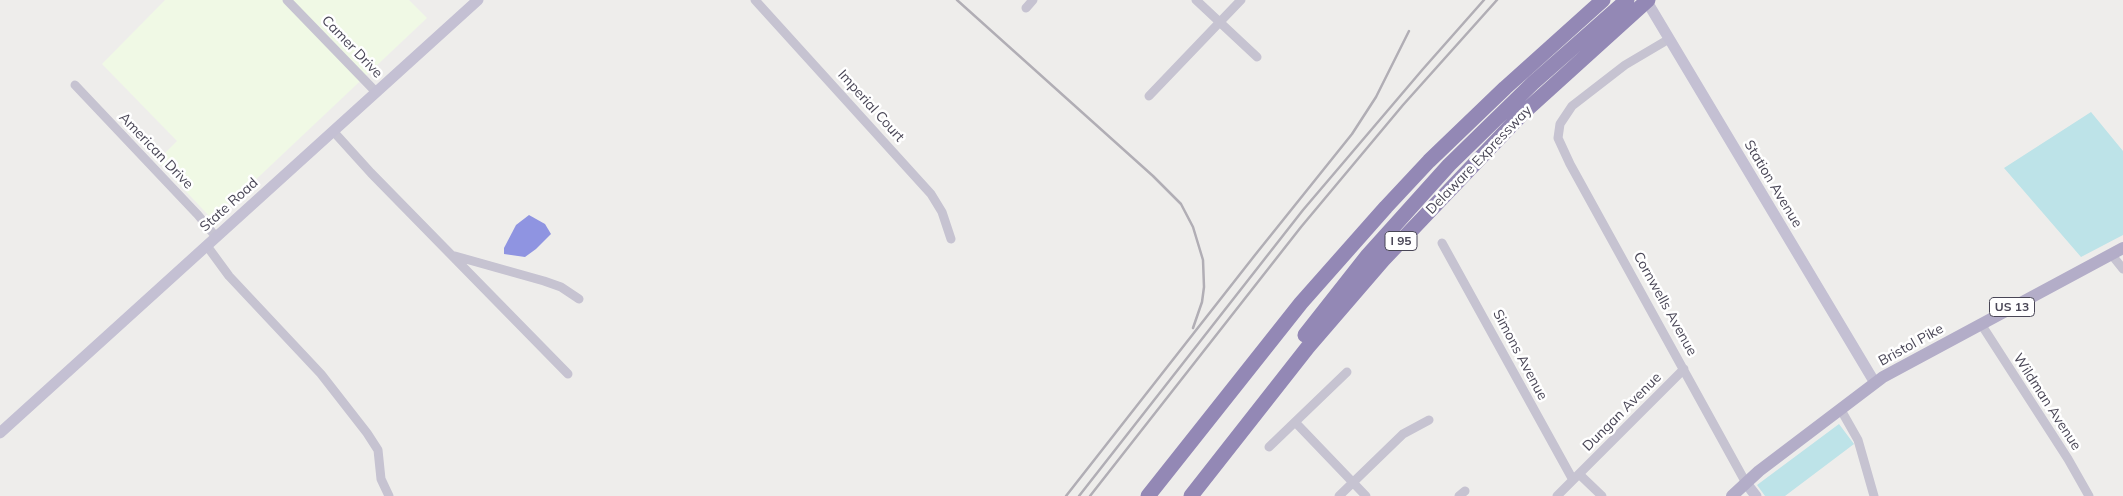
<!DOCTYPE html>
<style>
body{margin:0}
canvas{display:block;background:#eeedeb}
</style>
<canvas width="2123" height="496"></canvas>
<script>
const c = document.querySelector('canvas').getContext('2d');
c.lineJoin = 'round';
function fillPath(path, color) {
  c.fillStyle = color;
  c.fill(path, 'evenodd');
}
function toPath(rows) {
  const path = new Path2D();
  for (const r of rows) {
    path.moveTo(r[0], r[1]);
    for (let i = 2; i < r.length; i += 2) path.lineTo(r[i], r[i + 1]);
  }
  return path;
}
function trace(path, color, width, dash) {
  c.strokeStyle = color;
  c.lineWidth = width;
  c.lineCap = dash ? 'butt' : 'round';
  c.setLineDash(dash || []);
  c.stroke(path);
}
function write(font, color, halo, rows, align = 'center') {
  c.font = font + ' Mulish,sans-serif';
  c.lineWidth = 5;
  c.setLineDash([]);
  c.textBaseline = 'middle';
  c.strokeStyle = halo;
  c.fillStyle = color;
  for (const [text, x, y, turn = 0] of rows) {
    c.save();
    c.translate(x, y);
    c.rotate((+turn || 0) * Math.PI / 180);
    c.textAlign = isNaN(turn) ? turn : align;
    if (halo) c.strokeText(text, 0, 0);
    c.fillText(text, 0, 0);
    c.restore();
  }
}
fillPath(toPath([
 [165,0,409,0,427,18,213,220,157,161,177,141,102,64]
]), '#f0f9e5');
fillPath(toPath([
 [2091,112,2123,151,2123,235,2081,257,2004,168],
 [1839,424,1854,444,1785,496,1765,496,1757,485]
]), '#bde3e8');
fillPath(toPath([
 [529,215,545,224,551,234,536,249,525,257,504,254,504,248,516,225]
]), '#8f94e1');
trace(toPath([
 [287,0,376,92],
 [755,0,931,194,942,212,951,239],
 [1196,0,1257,57],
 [1026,8,1033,0],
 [1669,39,1625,65,1572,106,1560,124,1558,138,1570,164,1746,483],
 [75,85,198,215,216,237],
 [1149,96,1241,0],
 [333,131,371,173,568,374],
 [1442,243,1573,480],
 [207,246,229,276,321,374,367,433,378,450,381,479,389,496],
 [2111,254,2123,269],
 [455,256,544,281,561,287,579,299],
 [1981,324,2068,459,2089,496],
 [1841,410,1858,440,1874,496],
 [1295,422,1366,496],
 [1269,447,1347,372],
 [1579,474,1602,496],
 [1339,496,1403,434,1429,420],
 [1459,496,1465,491],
 [1557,496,1684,369]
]), '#c6c3d1', 9);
trace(toPath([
 [1646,0,1875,383],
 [0,433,478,0],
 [1746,483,1756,496]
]), '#c4c0d3', 11);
trace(toPath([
 [1732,496,1759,471,1883,377,2123,248]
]), '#b3adc8', 12);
trace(toPath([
 [1305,335,1368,255,1449,165,1533,83,1627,0],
 [1148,496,1301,303,1386,207,1429,161,1505,88,1603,0],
 [1191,496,1308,347,1383,260,1522,114,1648,0]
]), '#9388b5', 15);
trace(toPath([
 [957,0,1153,176,1181,204,1193,227,1203,260,1204,287,1202,302,1193,328],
 [1066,496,1255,255,1352,134,1376,97,1409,31],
 [1079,496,1303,210,1423,69,1484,0],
 [1090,496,1301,227,1403,105,1497,0]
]), '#b1aeb5', 2.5);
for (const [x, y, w] of [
 [1401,241,32],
 [2012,307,45]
]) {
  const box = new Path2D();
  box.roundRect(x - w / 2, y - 9.5, w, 19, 4);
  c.fillStyle = '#fff';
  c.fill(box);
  trace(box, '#494656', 1);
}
write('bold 12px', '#494656', null, [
 ["I 95",1401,241],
 ["US 13",2012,307]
]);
write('14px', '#494656', '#fff', [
 ["Camer Drive",352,47,46],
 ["Imperial Court",871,106,48],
 ["American Drive",156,151,46],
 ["Delaware Expressway",1479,160,-46],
 ["Station Avenue",1773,184,59],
 ["State Road",229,205,-42],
 ["Cornwells Avenue",1665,304,61],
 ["Bristol Pike",1911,345,-29],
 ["Simons Avenue",1520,355,62],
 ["Wildman Avenue",2047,402,57],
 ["Dungan Avenue",1622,412,-45]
]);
</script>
